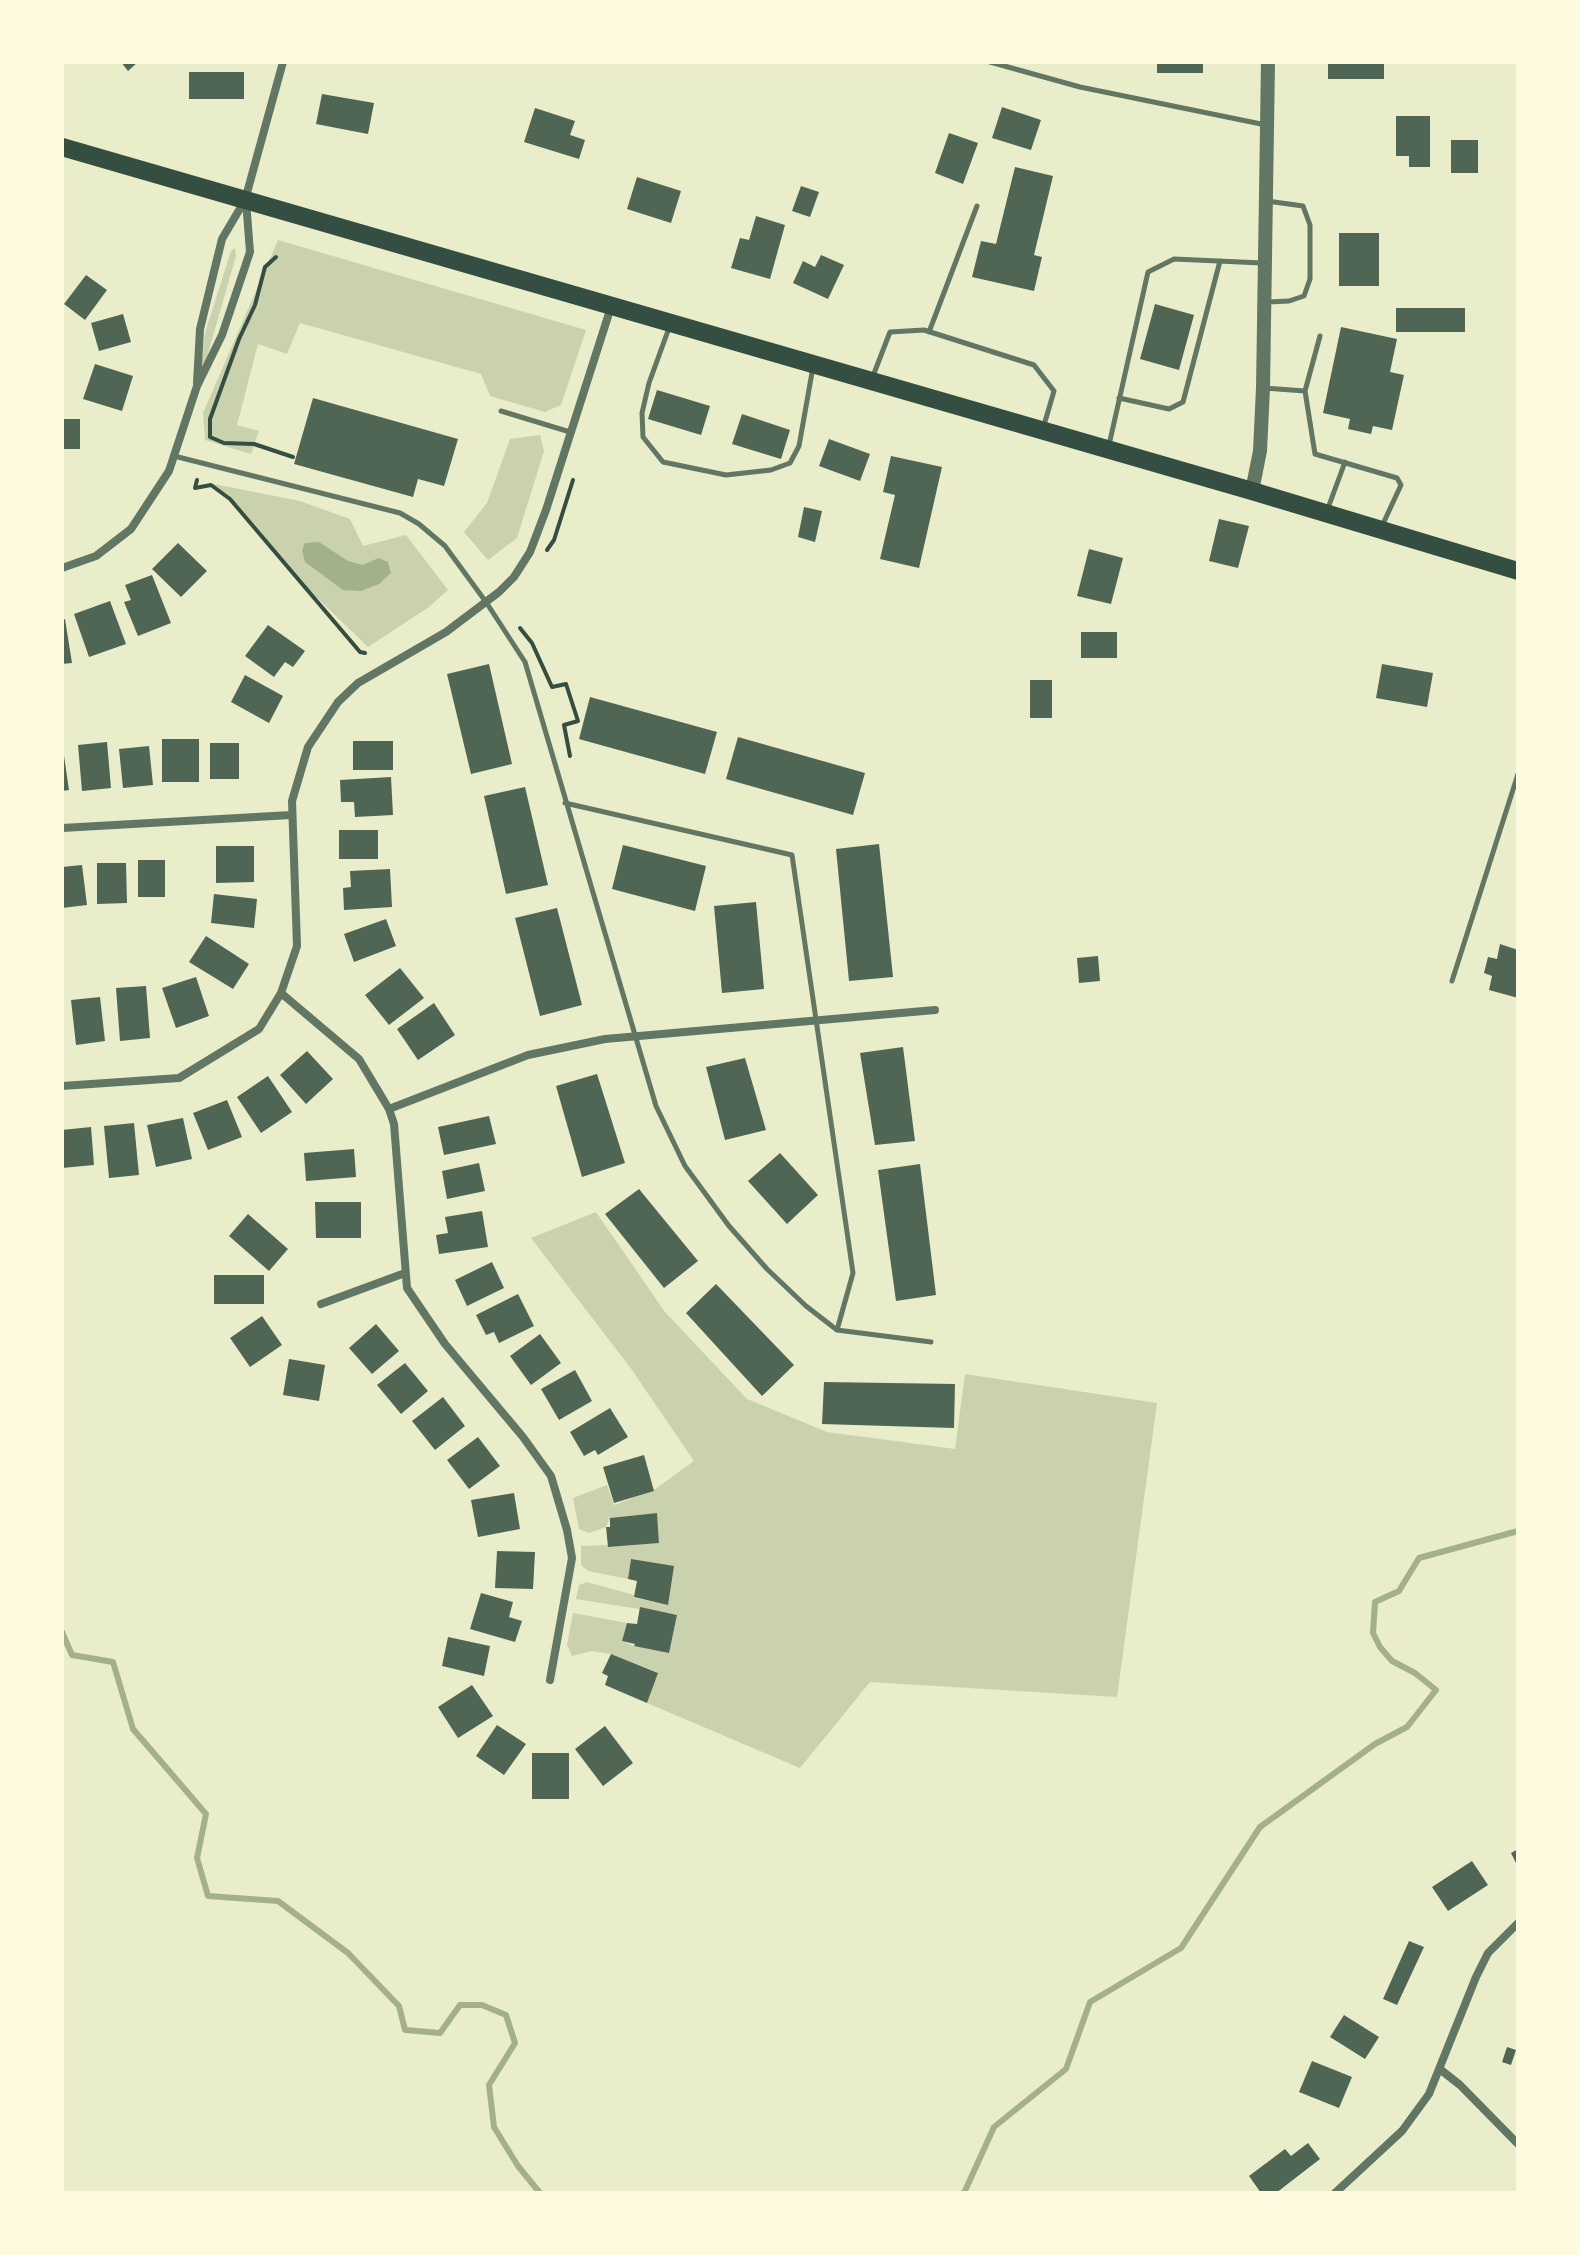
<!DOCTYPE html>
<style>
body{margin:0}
#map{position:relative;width:1580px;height:2255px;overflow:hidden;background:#e9edc9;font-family:"Nunito Sans",sans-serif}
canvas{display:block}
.frame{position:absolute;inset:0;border:64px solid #fefae0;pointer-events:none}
</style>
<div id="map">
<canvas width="1580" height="2255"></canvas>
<div class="frame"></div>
</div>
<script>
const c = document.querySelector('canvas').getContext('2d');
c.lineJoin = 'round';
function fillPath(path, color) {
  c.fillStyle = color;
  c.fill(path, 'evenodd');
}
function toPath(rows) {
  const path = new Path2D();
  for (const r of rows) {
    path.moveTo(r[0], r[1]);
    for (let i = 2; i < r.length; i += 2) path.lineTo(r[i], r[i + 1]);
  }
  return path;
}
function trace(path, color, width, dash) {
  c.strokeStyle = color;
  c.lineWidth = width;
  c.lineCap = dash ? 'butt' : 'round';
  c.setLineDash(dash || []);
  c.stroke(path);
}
fillPath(toPath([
 [278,240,586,330,561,405,545,412,490,396,481,374,300,323,287,354,258,344,237,425,259,431,251,454,205,440,203,413],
 [235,248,236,256,203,371,201,368,205,333,231,251],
 [540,435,544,451,517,538,488,560,464,532,487,503,510,439],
 [209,483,300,501,350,519,363,546,406,535,448,590,429,607,368,647,310,591,227,494],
 [596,1212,665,1312,747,1399,827,1432,955,1449,965,1374,1157,1403,1117,1697,870,1682,800,1768,647,1703,657,1672,611,1654,592,1651,572,1656,567,1645,573,1613,627,1623,622,1641,634,1646,669,1652,677,1615,576,1599,579,1585,587,1582,634,1595,634,1598,668,1604,631,1559,628,1579,588,1571,581,1565,581,1546,659,1543,657,1513,610,1518,606,1527,589,1533,579,1529,573,1498,607,1485,614,1505,654,1490,694,1461,632,1370,531,1238]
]), '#cad2ad');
fillPath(toPath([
 [319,542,348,561,362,565,379,558,388,562,391,573,379,584,361,591,343,590,305,562,302,550,305,543]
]), '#a3b18a');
trace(toPath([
 [62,1632,72,1655,113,1662,133,1729,206,1814,197,1858,208,1896,278,1901,348,1953,399,2006,405,2030,440,2033,460,2005,482,2005,506,2015,515,2043,489,2085,494,2127,518,2166,540,2193],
 [964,2193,994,2127,1066,2069,1090,2002,1181,1948,1260,1827,1375,1744,1407,1727,1436,1690,1415,1673,1392,1661,1380,1647,1373,1633,1375,1602,1399,1591,1419,1558,1518,1531]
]), '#a3b18a', 6);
fillPath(toPath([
 [121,62,138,62,128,71],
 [1157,62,1203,62,1203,73,1157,73],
 [1328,62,1384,62,1384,79,1328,79],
 [189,72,244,72,244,99,189,99],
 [322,94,374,103,368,134,316,124],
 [1002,107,1041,120,1031,150,992,138],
 [535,108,575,121,570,135,585,140,579,159,524,142],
 [1396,116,1430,116,1430,167,1409,167,1409,156,1396,156],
 [949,133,978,143,963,184,935,173],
 [1451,140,1478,140,1478,173,1451,173],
 [1015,167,1053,176,1034,255,1042,257,1034,291,972,277,981,241,996,244],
 [637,177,681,191,671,223,627,209],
 [801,186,819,192,810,217,792,211],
 [756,216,785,225,770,279,731,268,740,238,749,240],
 [1339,233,1379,233,1379,286,1339,286],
 [821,255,844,265,828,299,793,283,803,261,815,267],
 [86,275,107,290,85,320,64,304],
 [1155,304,1194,315,1179,370,1140,359],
 [1396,308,1465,308,1465,332,1396,332],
 [123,314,131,342,99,351,91,323],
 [1341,327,1397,339,1390,372,1404,375,1392,430,1373,426,1371,434,1348,429,1350,419,1323,413],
 [95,364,133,376,122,411,83,399],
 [657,390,710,406,701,435,648,419],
 [313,398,458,439,444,486,418,479,413,497,294,464],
 [742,414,790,430,781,459,732,444],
 [62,419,80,419,80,449,62,449],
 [829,439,870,454,860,481,819,466],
 [891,456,942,467,919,568,880,559,895,495,883,492],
 [804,507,822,511,815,542,798,537],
 [1219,519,1249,526,1238,568,1209,561],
 [178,543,207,571,181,597,152,569],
 [1089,549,1123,558,1111,604,1077,596],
 [152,575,171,623,138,636,124,602,131,600,125,585],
 [110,601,126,644,89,657,74,614],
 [65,619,72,663,62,664,62,620],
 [268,625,305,651,293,667,285,662,274,677,245,656],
 [1081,632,1117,632,1117,658,1081,658],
 [489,664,512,764,471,774,447,674],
 [1382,664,1433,673,1427,707,1376,698],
 [245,675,283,696,269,723,231,702],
 [1030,680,1052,680,1052,718,1030,718],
 [590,697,717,732,705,774,579,739],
 [738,737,865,773,853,815,726,779],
 [162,739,199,739,199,782,162,782],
 [353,741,393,741,393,770,353,770],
 [62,742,69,790,62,791],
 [107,742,111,788,82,791,78,745],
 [210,743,239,743,239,779,210,779],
 [149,746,153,785,123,788,119,749],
 [391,777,393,815,355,817,354,802,341,802,340,780],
 [525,787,548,885,506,894,484,796],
 [339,830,378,830,378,859,339,859],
 [879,844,893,977,849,981,836,849],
 [623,845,706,866,695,911,612,889],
 [216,846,254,846,254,882,216,883],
 [138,860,165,860,165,897,138,897],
 [97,863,126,863,127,903,97,904],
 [82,865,87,905,62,908,62,867],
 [390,869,392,907,344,910,343,888,351,887,350,871],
 [214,894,257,899,254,928,211,923],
 [756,902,764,989,722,993,714,906],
 [557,908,582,1005,540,1016,515,918],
 [386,919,396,946,354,962,344,934],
 [206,936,249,964,233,989,189,962],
 [1500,944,1518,950,1518,998,1489,990,1492,976,1484,973,1488,957,1497,959],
 [1098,956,1100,981,1079,983,1077,958],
 [400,968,424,998,389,1025,365,995],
 [196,977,209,1016,176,1028,162,988],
 [146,986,150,1038,120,1041,116,988],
 [100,997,105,1041,76,1045,71,1000],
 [434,1003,455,1035,418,1060,397,1029],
 [903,1047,915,1141,875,1145,860,1053],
 [307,1051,333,1079,306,1104,280,1075],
 [745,1058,766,1130,725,1140,706,1067],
 [597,1074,625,1163,582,1177,556,1086],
 [268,1076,292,1112,261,1133,237,1097],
 [227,1100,242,1137,208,1150,193,1113],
 [489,1116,496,1144,444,1155,438,1127],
 [183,1118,192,1159,156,1167,147,1125],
 [134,1123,139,1175,109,1178,104,1126],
 [91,1127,94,1165,62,1168,62,1130],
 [354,1149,356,1177,306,1181,304,1153],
 [780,1153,818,1195,787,1224,748,1181],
 [479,1163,485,1191,447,1199,442,1171],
 [920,1164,936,1295,896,1301,878,1170],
 [639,1189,698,1261,664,1288,605,1214],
 [315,1202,361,1202,361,1238,316,1238],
 [482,1211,488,1247,439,1254,436,1235,448,1233,445,1217],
 [248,1214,288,1249,269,1271,229,1236],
 [492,1262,504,1288,467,1306,455,1280],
 [214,1275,264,1275,264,1304,214,1304],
 [716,1284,794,1365,762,1396,686,1313],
 [518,1294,534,1326,499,1343,494,1332,486,1335,476,1315],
 [262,1316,282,1345,250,1367,230,1338],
 [376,1324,399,1351,372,1374,349,1348],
 [540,1334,561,1363,531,1385,510,1356],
 [289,1359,325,1365,319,1401,283,1395],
 [405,1363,428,1391,401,1414,377,1385],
 [575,1370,592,1401,559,1420,541,1389],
 [824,1382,955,1384,954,1428,822,1424],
 [443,1397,465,1426,435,1450,412,1421],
 [610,1408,628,1437,598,1455,595,1450,584,1456,570,1432],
 [478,1437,500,1466,469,1489,447,1460],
 [644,1455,654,1491,614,1503,603,1467],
 [514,1493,520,1529,478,1537,471,1500],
 [657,1513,659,1543,608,1547,606,1527,610,1527,610,1518],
 [497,1551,535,1552,533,1589,495,1588],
 [631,1559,674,1566,668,1605,634,1597,637,1581,628,1579],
 [481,1593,513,1602,509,1617,522,1621,515,1642,470,1629],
 [640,1607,677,1615,669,1653,634,1646,635,1644,622,1641,627,1623,637,1624],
 [448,1637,490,1646,484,1676,442,1666],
 [611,1654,658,1673,647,1703,605,1685,608,1676,602,1673],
 [472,1685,493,1716,458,1738,438,1707],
 [497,1725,526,1744,504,1775,476,1756],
 [605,1726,633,1763,603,1786,575,1749],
 [532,1753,569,1753,569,1799,532,1799],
 [1518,1849,1518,1867,1511,1853],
 [1472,1861,1488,1885,1448,1911,1432,1887],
 [1409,1941,1424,1947,1397,2005,1383,1999],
 [1344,2015,1379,2037,1365,2059,1330,2037],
 [1507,2047,1516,2050,1511,2065,1502,2062],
 [1312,2061,1352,2077,1339,2108,1299,2092],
 [1308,2143,1320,2159,1276,2193,1261,2193,1249,2176,1285,2149,1291,2156]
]), '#4f6655');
trace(toPath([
 [276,257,265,267,255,305,239,339,210,419,210,437,224,443,254,444,293,457],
 [197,480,195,488,211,485,230,499,360,652,365,653],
 [547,550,554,540,573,480],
 [520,628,532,643,552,687,566,684,578,721,564,725,570,756]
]), '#344e41', 4);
trace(toPath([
 [990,62,1080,87,1266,125],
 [1267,201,1303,206,1310,225,1310,279,1304,296,1289,301,1268,302],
 [669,328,649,383,642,413,643,437,663,462,726,475,771,470,790,463,799,446,813,367],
 [929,332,977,206],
 [873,376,890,332,924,330,1034,365,1054,391,1044,425],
 [1264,388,1305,391,1320,336],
 [1305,391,1315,454,1397,478,1401,485,1382,526],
 [1119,398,1169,409,1183,402,1220,261],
 [501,411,570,432],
 [1109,445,1148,272,1174,259,1262,263],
 [174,456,400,513,419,524,445,546,486,602,525,662,656,1106,685,1166,729,1226,767,1269,806,1306,837,1330,931,1342],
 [1328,508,1345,462],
 [565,803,792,855,853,1273,837,1330],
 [1452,981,1518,774]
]), '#617663', 5);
trace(toPath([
 [197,383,200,329,222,239,245,200,283,62],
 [62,568,96,556,131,529,169,471,197,386,222,335,250,252,246,201],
 [62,828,291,815],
 [281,993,359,1059,389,1109,394,1124,407,1288,445,1344,523,1437,551,1476,567,1530,572,1558,550,1680],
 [62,1086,179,1078,259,1029,281,993,297,946,292,801,308,747,338,702,358,683,446,632,499,592,514,577,530,552,546,510,611,307],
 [389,1109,528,1055,605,1039,935,1010],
 [321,1304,405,1273],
 [1441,2070,1460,2085,1518,2144],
 [1335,2193,1402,2131,1429,2094,1476,1977,1488,1953,1518,1923]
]), '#617663', 8);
trace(toPath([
 [1252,491,1260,451,1263,388,1268,62]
]), '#617663', 14);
trace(toPath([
 [62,147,1252,491,1518,571]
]), '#344e41', 18);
</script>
